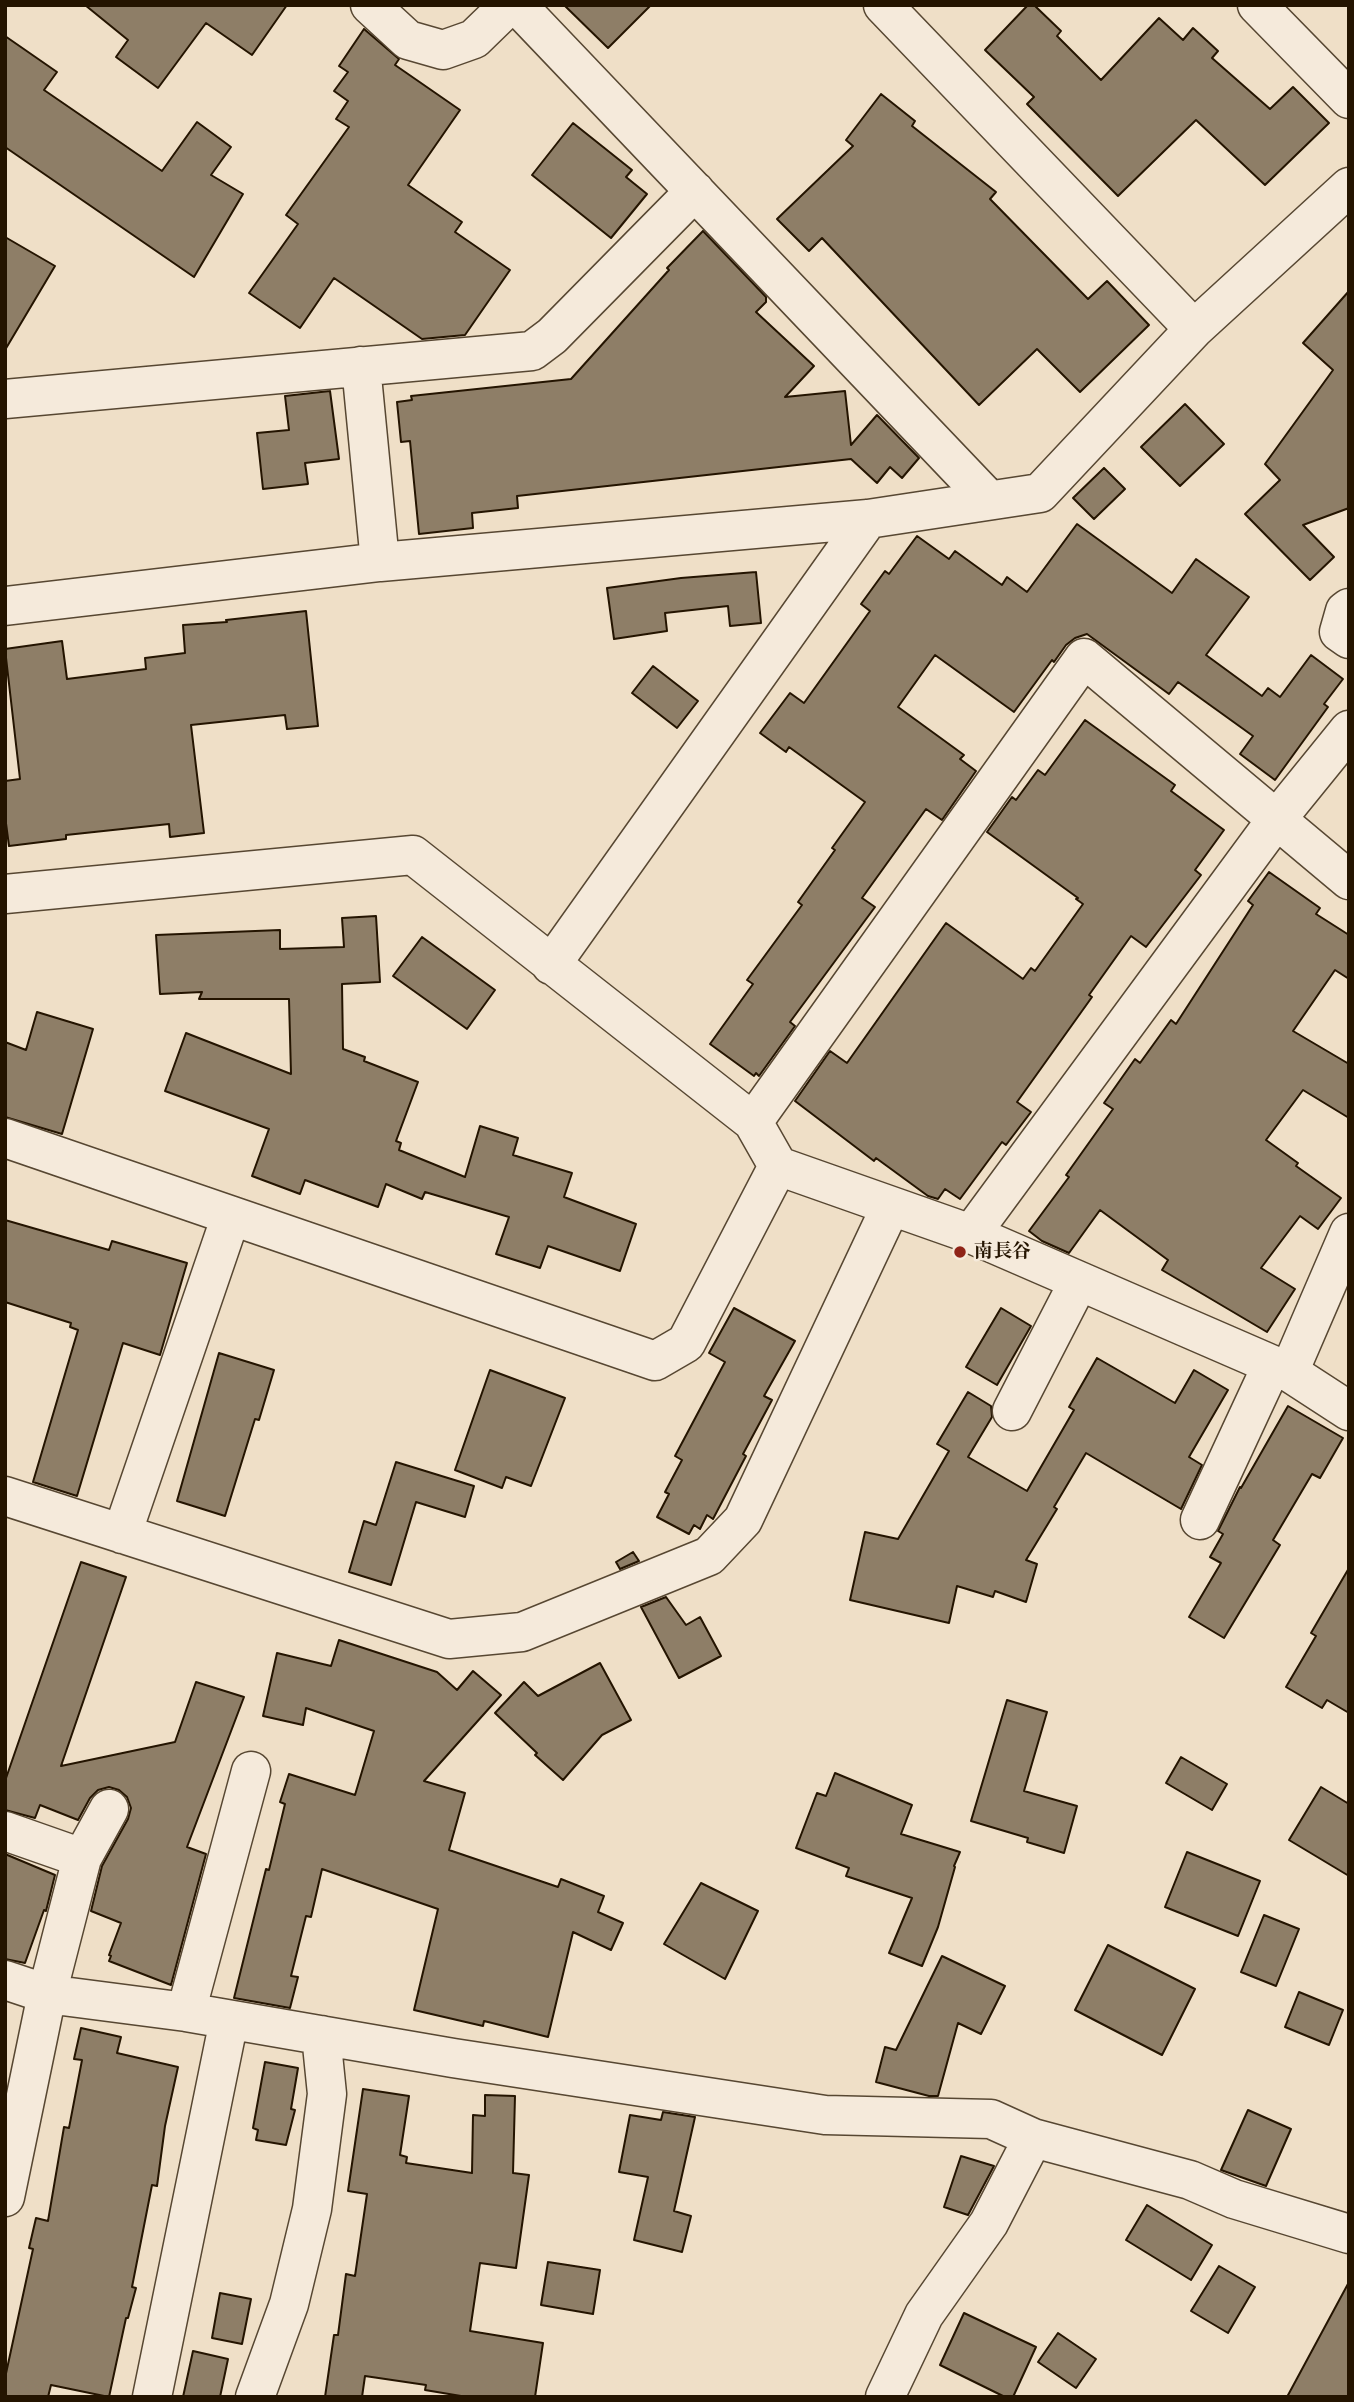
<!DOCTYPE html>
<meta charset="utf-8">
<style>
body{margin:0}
#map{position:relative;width:1354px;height:2402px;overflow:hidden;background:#efdfc7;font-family:Alegreya,serif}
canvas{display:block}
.frame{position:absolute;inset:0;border:7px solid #241400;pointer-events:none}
</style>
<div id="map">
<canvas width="1354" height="2402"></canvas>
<div class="frame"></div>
</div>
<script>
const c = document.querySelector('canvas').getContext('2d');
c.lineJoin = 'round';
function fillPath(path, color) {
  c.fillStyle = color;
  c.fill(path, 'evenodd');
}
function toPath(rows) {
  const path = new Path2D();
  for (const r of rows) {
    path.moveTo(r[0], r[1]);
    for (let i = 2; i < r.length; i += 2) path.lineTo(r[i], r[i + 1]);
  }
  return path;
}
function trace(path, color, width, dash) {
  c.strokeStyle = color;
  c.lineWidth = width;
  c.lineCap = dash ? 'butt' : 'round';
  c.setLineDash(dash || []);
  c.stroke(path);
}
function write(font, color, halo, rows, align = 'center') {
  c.font = font + ' Alegreya,"Noto Serif JP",serif';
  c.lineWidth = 5;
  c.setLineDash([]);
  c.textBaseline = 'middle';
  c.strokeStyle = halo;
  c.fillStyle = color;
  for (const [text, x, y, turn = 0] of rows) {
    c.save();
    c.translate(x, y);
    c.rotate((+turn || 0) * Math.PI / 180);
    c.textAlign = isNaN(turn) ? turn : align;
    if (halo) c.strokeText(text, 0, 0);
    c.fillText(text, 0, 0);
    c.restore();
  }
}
const building = toPath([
 [85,5,287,5,252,55,206,23,158,88,116,57,128,40,85,5],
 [564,5,651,5,608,48,564,5],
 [1028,5,1034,5,1061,31,1057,36,1101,80,1159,18,1183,40,1193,28,1218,51,1212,58,1270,109,1293,87,1329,123,1265,185,1196,120,1118,196,1027,104,1034,97,985,50,1028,5],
 [364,29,399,59,395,65,460,110,408,185,462,222,455,232,510,270,465,335,422,339,334,278,300,328,249,293,298,224,286,215,349,127,336,119,348,101,334,91,348,72,339,66,364,29],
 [5,36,57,72,44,90,162,171,197,122,231,147,211,175,243,194,194,277,5,147,5,36],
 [881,94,915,121,912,126,996,192,990,199,1088,299,1107,281,1149,325,1080,392,1037,349,979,405,822,238,809,251,777,219,853,146,846,140,881,94],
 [573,123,632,170,626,177,647,194,611,238,532,175,573,123],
 [703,231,766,297,766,302,756,312,814,366,785,397,845,391,851,445,877,415,919,458,902,478,890,467,877,483,851,459,517,496,518,508,472,513,473,528,419,534,410,441,401,442,397,402,412,400,411,396,571,379,669,270,667,268,703,231],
 [5,237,55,266,5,350,5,237],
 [1349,291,1349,508,1303,525,1334,557,1310,580,1245,514,1280,480,1265,464,1333,370,1303,343,1349,291],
 [330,391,339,459,305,463,308,484,263,489,257,433,289,430,285,396,330,391],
 [1185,404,1224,444,1180,486,1141,447,1185,404],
 [1104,468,1125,489,1094,519,1073,498,1104,468],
 [1077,524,1172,593,1196,559,1249,597,1206,655,1262,696,1268,688,1280,697,1311,655,1343,679,1324,704,1328,707,1275,780,1240,754,1253,736,1178,682,1169,694,1087,634,1075,638,1066,645,1054,662,1052,660,1014,712,935,655,898,707,964,755,960,759,976,771,942,820,926,809,862,898,875,907,790,1022,795,1026,759,1076,756,1073,754,1076,710,1044,753,984,747,980,802,905,798,902,835,850,832,848,865,802,789,747,786,752,760,733,790,693,804,703,870,611,861,604,885,571,889,574,917,536,949,559,955,551,1002,585,1007,577,1027,592,1077,524],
 [756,572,761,623,730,626,728,606,665,613,667,631,614,639,607,588,681,578,756,572],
 [306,611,318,726,287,729,285,715,191,725,204,833,170,837,169,824,66,835,66,839,9,846,5,816,5,781,20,779,5,649,62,641,67,679,146,669,145,658,185,653,183,625,227,622,226,620,306,611],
 [653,666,698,701,677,728,632,693,653,666],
 [1085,720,1175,785,1171,791,1224,830,1195,870,1201,875,1146,947,1131,936,1089,995,1092,997,1017,1102,1031,1112,1006,1145,1002,1142,960,1199,945,1189,938,1199,928,1196,876,1158,874,1161,795,1101,830,1051,847,1063,946,923,1023,979,1031,968,1035,971,1083,904,1076,899,1078,898,987,832,1012,797,1016,800,1038,770,1045,775,1085,720],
 [1269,872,1320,908,1316,914,1349,935,1349,979,1335,970,1293,1031,1349,1064,1349,1118,1303,1090,1266,1140,1298,1163,1296,1166,1341,1198,1318,1229,1300,1216,1261,1268,1295,1289,1267,1332,1162,1270,1168,1260,1100,1210,1069,1253,1042,1241,1029,1231,1069,1177,1066,1175,1113,1109,1104,1103,1135,1059,1140,1063,1171,1020,1176,1024,1253,905,1248,901,1269,872],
 [376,916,380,982,342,984,343,1049,365,1057,364,1061,418,1082,396,1141,401,1143,399,1150,465,1177,480,1126,518,1138,513,1155,572,1173,564,1197,636,1224,620,1271,548,1246,540,1268,496,1254,509,1217,425,1192,422,1199,386,1184,378,1207,305,1180,300,1194,252,1176,269,1129,165,1091,186,1033,291,1074,289,999,199,999,202,992,160,994,156,935,280,930,280,949,344,947,342,918,376,916],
 [422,937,495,990,467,1029,393,976,422,937],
 [37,1012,93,1029,62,1134,5,1117,5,1042,26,1050,37,1012],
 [5,1220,109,1250,112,1241,187,1263,160,1355,123,1343,77,1496,33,1482,78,1330,70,1327,71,1323,5,1302,5,1220],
 [734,1308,795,1341,764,1396,772,1400,743,1454,746,1456,713,1519,707,1515,700,1529,694,1525,689,1534,657,1517,669,1494,665,1492,682,1460,675,1456,725,1362,709,1353,734,1308],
 [1001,1308,1031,1326,997,1385,966,1367,1001,1308],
 [219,1353,274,1370,259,1420,255,1419,225,1516,177,1501,219,1353],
 [1097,1358,1175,1403,1194,1370,1228,1390,1189,1457,1202,1465,1181,1509,1086,1453,1054,1507,1057,1509,1026,1560,1037,1564,1026,1602,995,1591,993,1597,957,1586,949,1623,850,1600,865,1532,898,1539,949,1451,937,1444,968,1392,991,1406,992,1417,968,1457,1027,1491,1074,1410,1069,1407,1097,1358],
 [490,1370,565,1398,531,1486,506,1477,502,1488,455,1470,490,1370],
 [1288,1406,1343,1438,1320,1478,1312,1474,1273,1540,1280,1545,1224,1638,1189,1617,1221,1563,1210,1557,1223,1534,1218,1531,1240,1487,1241,1488,1288,1406],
 [396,1462,474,1486,465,1517,416,1502,391,1585,349,1572,364,1521,376,1525,396,1462],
 [633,1552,639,1561,620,1569,616,1562,633,1552],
 [81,1562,126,1577,61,1766,175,1742,196,1682,244,1697,187,1847,206,1854,171,1985,109,1961,111,1956,109,1955,121,1923,91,1911,102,1866,128,1819,131,1808,127,1797,119,1790,109,1787,98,1790,90,1798,78,1820,40,1805,35,1818,5,1810,5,1781,81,1562],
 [1349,1568,1349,1713,1327,1700,1322,1708,1286,1687,1316,1636,1311,1633,1349,1568],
 [666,1597,686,1625,700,1617,721,1656,679,1678,641,1607,666,1597],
 [339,1640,437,1672,457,1690,473,1671,501,1695,424,1781,465,1793,449,1850,558,1887,561,1879,604,1896,598,1912,623,1923,611,1950,573,1932,548,2037,484,2021,483,2026,414,2010,438,1909,322,1869,311,1917,306,1916,291,1976,298,1977,290,2008,234,1998,266,1869,269,1870,285,1804,280,1802,289,1774,355,1795,374,1731,306,1708,303,1725,263,1716,277,1653,331,1666,339,1640],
 [600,1663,631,1720,602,1735,563,1780,535,1755,537,1753,495,1713,524,1682,538,1696,600,1663],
 [1007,1700,1047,1712,1024,1791,1077,1806,1064,1853,1027,1842,1028,1838,971,1821,1007,1700],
 [1181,1757,1227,1784,1212,1810,1166,1783,1181,1757],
 [835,1773,912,1805,901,1834,960,1852,954,1866,955,1867,938,1927,922,1966,889,1953,912,1898,846,1876,849,1868,796,1848,817,1793,826,1796,835,1773],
 [1321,1787,1349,1804,1349,1876,1289,1840,1321,1787],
 [1187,1852,1260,1881,1238,1936,1165,1907,1187,1852],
 [5,1854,55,1875,46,1911,44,1910,25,1963,5,1959,5,1854],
 [701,1883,758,1911,725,1979,664,1944,701,1883],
 [1264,1915,1299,1929,1276,1986,1241,1972,1264,1915],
 [1108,1945,1195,1989,1162,2055,1075,2010,1108,1945],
 [942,1956,1005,1986,981,2034,958,2023,938,2096,929,2096,876,2082,885,2047,896,2050,942,1956],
 [1299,1992,1343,2010,1329,2045,1285,2027,1299,1992],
 [81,2028,121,2037,117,2053,178,2067,165,2126,157,2186,152,2185,132,2287,136,2288,128,2318,126,2318,109,2397,51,2385,48,2397,5,2397,5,2378,33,2249,29,2248,36,2218,48,2221,64,2127,69,2128,82,2060,74,2059,81,2028],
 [265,2062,298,2068,291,2109,295,2110,286,2145,256,2140,258,2130,253,2128,265,2062],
 [363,2089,409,2096,400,2155,407,2157,406,2163,472,2173,473,2115,485,2116,485,2095,515,2096,513,2173,529,2175,516,2268,480,2263,470,2331,543,2343,535,2397,467,2397,425,2390,426,2385,365,2376,362,2397,325,2397,334,2335,338,2335,346,2274,355,2276,367,2194,348,2191,363,2089],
 [1248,2110,1291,2129,1266,2186,1221,2170,1248,2110],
 [663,2112,695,2117,674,2211,691,2216,682,2252,634,2240,648,2177,619,2172,630,2115,661,2120,663,2112],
 [961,2156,994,2166,968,2215,944,2207,961,2156],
 [1147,2205,1212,2245,1191,2280,1126,2240,1147,2205],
 [548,2262,600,2270,593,2314,541,2305,548,2262],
 [1219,2266,1255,2287,1228,2333,1191,2311,1219,2266],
 [1349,2282,1349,2397,1287,2397,1349,2282],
 [220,2293,251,2299,242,2344,212,2338,220,2293],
 [964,2313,1036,2347,1013,2397,1005,2397,940,2365,964,2313],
 [1058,2333,1096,2359,1076,2388,1038,2362,1058,2333],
 [193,2351,228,2359,220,2397,183,2397,193,2351]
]);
fillPath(building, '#8e7e67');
trace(building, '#241400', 2);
const minor = toPath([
 [370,5,408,40,443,50,474,39,509,5],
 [517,5,989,500],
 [883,5,1194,329],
 [1257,5,1349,99],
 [361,366,380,562],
 [5,399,532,351,552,336,695,191],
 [5,606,380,562,868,519,1040,493,1194,329,1349,187],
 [1349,608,1345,611,1339,632,1349,639],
 [5,894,413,855,753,1122,778,1166,971,1234,1289,1372,1349,1411],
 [551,965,868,519],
 [753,1122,1084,658,1349,880],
 [5,1138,655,1361,686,1343,778,1166],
 [971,1234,1276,820,1349,730],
 [1289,1372,1349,1233],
 [1012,1411,1079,1281],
 [5,1496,449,1639,522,1632,709,1556,743,1520,891,1206],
 [1200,1520,1272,1365],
 [122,1534,231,1216],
 [5,1831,82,1858],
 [5,1980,47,1994,186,2012,453,2058,825,2115,991,2119,1033,2138,1190,2180,1234,2199,1349,2234],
 [186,2012,251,1771],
 [5,2197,47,1994,82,1858,109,1809],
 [152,2397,229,2020],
 [255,2397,289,2304,312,2209,327,2094,321,2035],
 [885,2397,924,2315,989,2223,1033,2138]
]);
trace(minor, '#574732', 41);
trace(minor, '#f5eadb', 38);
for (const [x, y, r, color] of [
 [960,1252,7,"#8f2418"]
]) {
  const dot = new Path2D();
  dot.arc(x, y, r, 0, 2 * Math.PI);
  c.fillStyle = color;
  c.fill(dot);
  trace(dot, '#f5eadb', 2.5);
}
write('bold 19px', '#241400', '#f5eadb', [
 ["南長谷",974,1252]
], 'left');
</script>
